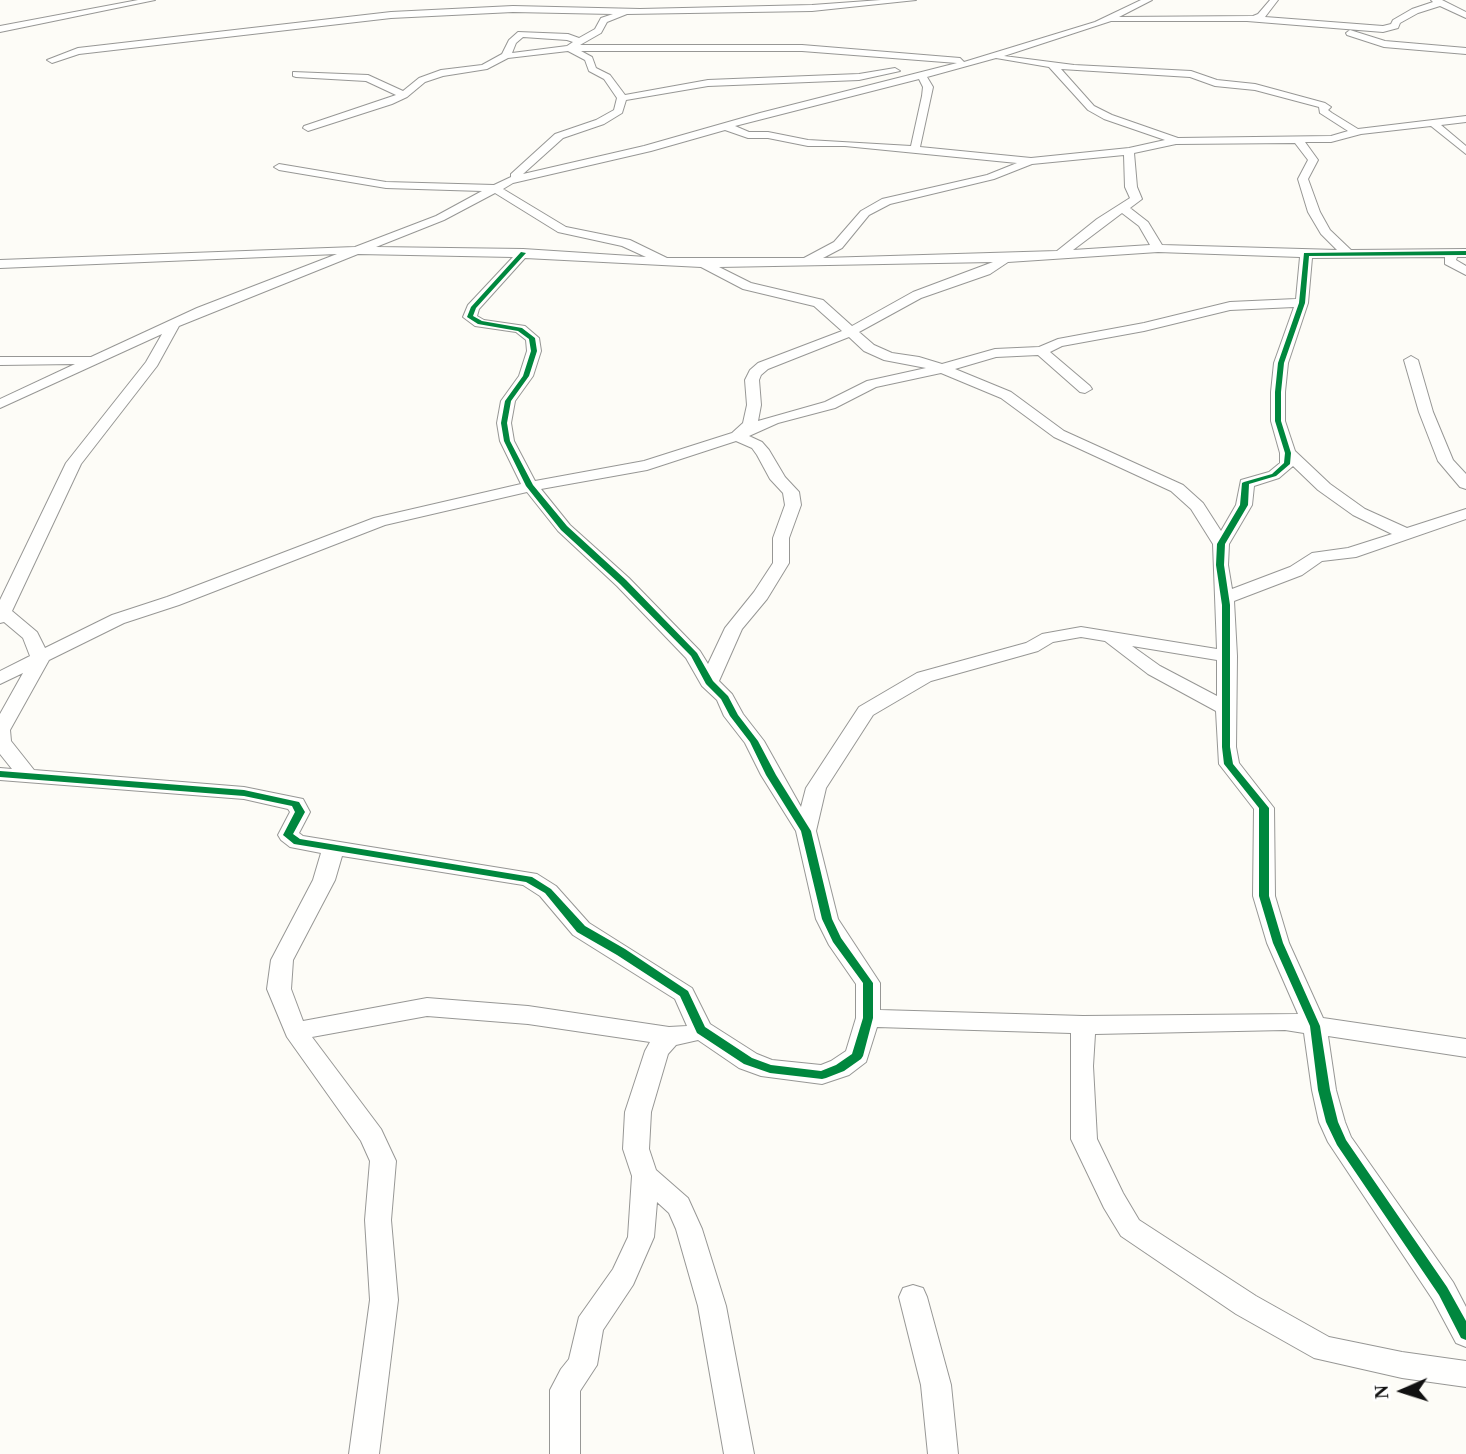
<!DOCTYPE html>
<style>
body{margin:0}
#map{position:relative;width:1466px;height:1454px;overflow:hidden;background:#fdfcf7;font-family:Georgia,serif}
canvas{display:block}
.north{position:absolute;left:1368px;top:1356px;width:70px;height:70px;-webkit-text-stroke:5px #fff;paint-order:stroke;rotate:267deg;font-size:19px;font-weight:700;line-height:28px;text-align:center;color:#111}
.north::after{content:'';display:block;margin:auto;width:24px;height:32px;background:#111;clip-path:polygon(50% 0,100% 100%,50% 72%,0 100%)}
</style>
<div id="map">
<canvas width="1466" height="1454"></canvas>
<div class="north">N</div>
</div>
<script>
const c = document.querySelector('canvas').getContext('2d');
c.lineJoin = 'round';
function toPath(rows) {
  const path = new Path2D();
  for (const r of rows) {
    path.moveTo(r[0], r[1]);
    for (let i = 2; i < r.length; i += 2) path.lineTo(r[i], r[i + 1]);
  }
  return path;
}
function trace(path, color, width, dash) {
  c.strokeStyle = color;
  c.lineWidth = width;
  c.lineCap = dash ? 'butt' : 'round';
  c.setLineDash(dash || []);
  c.stroke(path);
}
function fillPath(path, color) {
  c.fillStyle = color;
  c.fill(path, 'evenodd');
}
const street = toPath([
 [138,0,155,0,0,32,0,26,138,0],
 [881,0,916,0,812,11,627,14,607,22,601,33,580,45,802,45,960,58,964,62,1095,22,1141,0,1152,0,1119,17,1253,16,1258,14,1270,0,1278,0,1265,17,1383,26,1391,24,1393,20,1412,9,1433,2,1431,0,1442,0,1466,12,1466,18,1440,6,1418,13,1400,23,1398,28,1383,32,1247,21,1111,21,1004,56,1074,65,1191,71,1217,80,1255,84,1325,103,1331,107,1328,110,1332,113,1358,129,1466,116,1466,122,1441,125,1466,146,1466,154,1431,126,1361,134,1331,142,1305,142,1318,160,1308,179,1320,212,1330,230,1351,250,1466,249,1466,257,1457,257,1456,260,1466,266,1466,275,1445,264,1445,257,1312,258,1308,303,1288,363,1285,392,1285,421,1295,451,1330,484,1365,509,1407,528,1466,509,1466,519,1356,557,1322,561,1302,575,1234,601,1237,656,1236,747,1239,763,1274,808,1275,896,1289,943,1323,1018,1466,1039,1466,1057,1328,1036,1336,1090,1345,1122,1351,1137,1453,1282,1466,1307,1466,1347,1456,1343,1433,1300,1328,1142,1319,1122,1312,1090,1304,1033,1285,1030,1095,1034,1093,1066,1097,1139,1123,1193,1139,1220,1256,1296,1329,1337,1402,1352,1466,1361,1466,1387,1402,1378,1314,1358,1236,1314,1121,1236,1104,1208,1071,1139,1071,1033,877,1027,866,1062,849,1075,822,1084,761,1076,739,1068,698,1040,676,1045,668,1054,651,1112,649,1149,656,1170,688,1198,702,1229,726,1306,754,1454,724,1454,698,1306,676,1229,669,1213,657,1202,654,1237,633,1285,603,1330,597,1365,580,1391,580,1454,550,1454,550,1390,561,1369,569,1359,579,1317,613,1269,628,1237,632,1176,623,1149,625,1112,645,1051,650,1042,528,1024,427,1016,312,1037,381,1129,396,1161,391,1220,398,1300,379,1454,349,1454,370,1300,365,1220,370,1161,361,1141,287,1037,267,989,271,960,313,880,321,853,290,847,281,840,278,835,290,812,288,809,244,799,0,780,0,768,12,769,0,754,0,714,23,673,0,684,0,671,30,656,23,638,4,622,0,623,0,600,66,463,146,362,162,334,0,408,0,399,75,364,0,365,0,357,91,357,197,308,337,254,0,268,0,260,355,247,436,216,482,191,386,188,279,170,274,167,279,164,386,182,494,185,511,177,511,174,555,134,596,120,614,110,617,98,604,79,589,71,585,60,568,51,508,58,487,69,443,76,425,82,407,97,392,104,308,131,303,128,304,126,396,95,366,81,296,77,293,76,293,72,368,75,403,91,419,78,441,70,482,65,502,54,509,40,518,32,568,34,579,38,595,29,601,18,613,14,513,12,391,18,79,54,52,63,47,60,78,48,391,12,513,6,640,9,812,5,881,0],
 [523,37,567,40,573,42,567,46,512,53,516,43,523,37],
 [581,51,802,51,957,63,760,113,644,146,523,174,563,138,604,124,622,113,626,100,708,86,859,80,900,71,895,68,859,74,708,80,625,95,610,75,596,68,592,57,581,51],
 [996,58,1049,67,1088,110,1104,119,1165,140,1129,148,1031,158,920,147,933,87,927,77,996,58],
 [1061,69,1190,77,1215,86,1255,90,1319,107,1320,113,1348,131,1331,136,1178,138,1112,115,1094,106,1061,69],
 [919,79,923,87,922,96,911,146,808,140,768,132,749,132,735,126,919,79],
 [725,130,748,138,768,138,808,146,845,146,1017,163,987,175,882,199,861,211,834,242,804,258,667,258,630,240,566,227,503,189,513,183,651,151,725,130],
 [1295,143,1308,160,1298,179,1308,212,1321,234,1337,250,1162,245,1148,222,1130,208,1142,199,1137,187,1134,153,1176,144,1295,143],
 [1124,155,1125,187,1130,198,1097,219,1057,251,823,258,842,248,869,215,890,204,994,179,1032,164,1124,155],
 [495,193,558,232,622,246,646,257,523,249,376,247,444,220,495,193],
 [1122,213,1139,226,1150,245,1073,250,1122,213],
 [1158,252,1300,257,1296,299,1230,302,1144,323,1058,339,1039,347,995,349,942,364,919,357,892,353,874,345,859,332,921,298,990,274,1008,262,1158,252],
 [358,254,513,257,468,305,463,317,475,326,516,332,526,340,527,351,519,376,501,401,497,423,500,441,521,484,374,518,167,597,112,615,45,648,37,632,12,611,81,464,157,366,179,326,358,254],
 [525,258,701,267,743,289,814,306,842,331,758,363,750,370,745,380,747,405,743,423,732,433,644,461,535,481,514,441,511,423,515,401,533,376,541,351,539,338,525,326,484,320,477,316,479,309,525,258],
 [993,262,913,292,852,326,823,300,751,283,719,267,993,262],
 [1294,307,1274,363,1271,392,1271,421,1280,453,1280,463,1269,472,1241,480,1236,505,1221,531,1203,503,1183,485,1064,431,1011,392,955,369,996,357,1038,355,1080,392,1085,393,1092,389,1090,386,1050,352,1062,346,1144,331,1230,310,1294,307],
 [849,337,864,351,884,360,926,368,867,381,825,402,758,421,761,405,759,380,761,375,768,369,849,337],
 [941,373,1001,398,1054,437,1171,491,1191,509,1213,544,1217,649,1081,627,1042,634,1026,643,917,673,859,707,806,788,801,807,764,741,743,714,732,694,719,681,742,629,767,599,789,563,789,538,801,505,799,492,785,477,769,450,762,442,749,436,778,423,835,408,876,387,941,373],
 [736,441,752,448,757,455,770,479,783,493,785,505,773,538,773,563,754,592,725,628,708,664,700,651,629,578,570,525,541,489,647,470,736,441],
 [1293,466,1318,490,1353,515,1392,534,1348,548,1312,553,1290,567,1232,589,1228,565,1229,544,1252,505,1254,486,1279,478,1293,466],
 [527,492,558,531,617,586,686,658,702,686,717,700,724,716,745,743,761,775,796,831,816,919,829,945,856,984,856,1018,846,1051,831,1061,821,1065,772,1060,757,1054,710,1024,692,988,589,923,556,886,537,874,303,836,299,833,310,812,303,799,244,787,34,770,11,741,10,730,49,660,124,623,179,605,385,525,527,492],
 [1081,637,1105,641,1148,674,1216,711,1219,764,1254,809,1253,896,1267,943,1298,1014,1083,1016,880,1010,880,983,838,919,816,831,826,788,873,715,931,681,1038,651,1053,642,1081,637],
 [1132,646,1217,660,1217,696,1160,666,1132,646],
 [342,856,523,885,540,896,573,935,675,999,687,1026,669,1027,528,1006,427,998,303,1021,291,989,293,960,335,880,342,856],
 [1350,30,1385,41,1466,48,1466,54,1384,47,1347,35,1346,33,1350,30],
 [1411,356,1418,360,1433,412,1453,460,1466,474,1466,489,1460,487,1438,461,1419,412,1404,360,1411,356],
 [913,1285,923,1288,927,1297,951,1385,958,1454,928,1454,921,1385,899,1297,903,1288,913,1285]
]);
trace(street, '#979795', 2);
fillPath(street, '#fffffe');
fillPath(toPath([
 [1466,251,1466,255,1309,256,1305,303,1284,363,1281,392,1281,421,1291,453,1290,464,1276,476,1249,484,1248,505,1225,544,1224,565,1230,605,1230,747,1233,764,1269,808,1269,896,1283,943,1320,1026,1330,1090,1338,1122,1346,1140,1447,1287,1466,1321,1466,1340,1461,1338,1439,1295,1337,1145,1326,1122,1318,1090,1310,1026,1273,943,1259,896,1259,808,1224,764,1222,747,1222,605,1216,565,1217,544,1240,505,1242,483,1244,482,1272,474,1284,463,1285,453,1275,421,1275,392,1278,363,1299,303,1304,253,1466,251],
 [521,252,526,253,476,308,473,316,482,321,522,328,535,338,537,351,529,376,511,401,507,423,510,441,533,485,567,526,626,580,697,653,713,681,728,696,738,715,758,741,776,775,811,831,832,919,841,938,873,983,873,1018,863,1056,861,1059,844,1071,826,1078,822,1079,770,1073,744,1064,697,1033,680,996,617,955,577,932,545,893,526,882,294,844,283,835,295,812,292,806,244,796,0,777,0,771,244,790,299,802,305,812,293,834,300,839,532,877,551,889,585,926,625,949,688,991,705,1027,752,1058,771,1065,821,1071,836,1065,852,1054,863,1018,863,983,833,942,822,919,801,831,766,775,750,742,730,716,721,699,706,684,691,656,620,584,561,530,526,486,504,441,501,423,505,401,523,376,531,351,529,339,518,331,478,324,467,317,471,307,521,252]
]), '#00873e');
</script>
